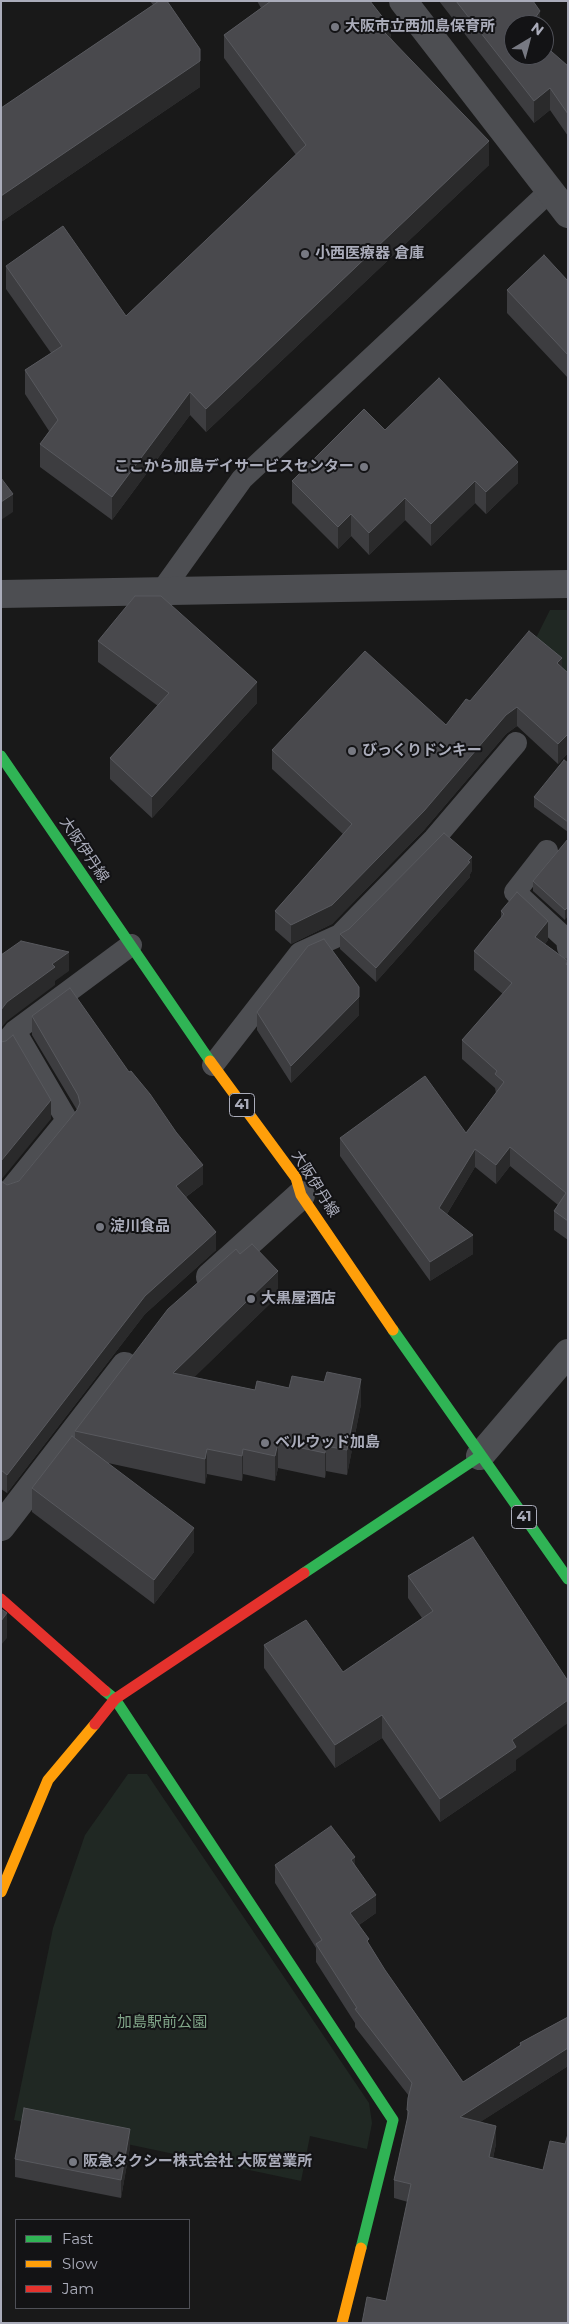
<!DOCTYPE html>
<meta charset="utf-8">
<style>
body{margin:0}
#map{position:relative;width:569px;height:2324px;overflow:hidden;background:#191919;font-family:Montserrat,sans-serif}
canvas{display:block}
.frame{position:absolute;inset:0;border:2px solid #aaacba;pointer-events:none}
.legend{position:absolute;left:15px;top:2219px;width:175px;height:90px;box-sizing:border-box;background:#131315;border:1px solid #4f5057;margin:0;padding:6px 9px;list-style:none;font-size:15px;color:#aaacba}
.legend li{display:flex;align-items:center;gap:10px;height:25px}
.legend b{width:25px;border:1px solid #4f5057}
.north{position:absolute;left:504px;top:15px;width:50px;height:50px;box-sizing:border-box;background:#131315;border:1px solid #4f5057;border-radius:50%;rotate:37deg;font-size:14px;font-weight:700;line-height:20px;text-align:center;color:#aaacba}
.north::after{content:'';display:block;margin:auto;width:18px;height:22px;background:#777982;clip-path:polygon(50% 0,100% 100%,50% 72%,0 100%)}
</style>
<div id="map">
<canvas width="569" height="2324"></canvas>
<div class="frame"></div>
<ul class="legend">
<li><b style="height:6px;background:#30b455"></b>Fast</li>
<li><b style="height:6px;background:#ff9f0a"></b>Slow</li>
<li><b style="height:6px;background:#e5322d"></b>Jam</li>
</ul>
<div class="north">N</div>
</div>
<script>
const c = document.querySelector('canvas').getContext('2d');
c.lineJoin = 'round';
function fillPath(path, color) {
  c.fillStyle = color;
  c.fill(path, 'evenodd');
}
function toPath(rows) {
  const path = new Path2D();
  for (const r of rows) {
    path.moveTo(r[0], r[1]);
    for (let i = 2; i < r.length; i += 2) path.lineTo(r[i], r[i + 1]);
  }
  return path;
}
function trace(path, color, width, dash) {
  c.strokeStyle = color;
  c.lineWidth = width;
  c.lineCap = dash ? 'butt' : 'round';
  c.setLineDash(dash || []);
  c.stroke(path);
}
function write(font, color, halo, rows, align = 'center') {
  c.font = font + ' Montserrat,"Noto Sans JP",sans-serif';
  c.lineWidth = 4;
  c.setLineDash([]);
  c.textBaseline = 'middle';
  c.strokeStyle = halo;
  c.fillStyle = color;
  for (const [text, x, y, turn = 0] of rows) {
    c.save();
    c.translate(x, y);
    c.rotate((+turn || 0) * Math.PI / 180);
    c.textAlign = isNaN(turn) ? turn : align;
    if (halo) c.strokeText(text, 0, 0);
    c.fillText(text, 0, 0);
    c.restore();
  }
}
fillPath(toPath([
 [550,610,568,610,568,686,531,648],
 [128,1774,147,1774,369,2103,372,2123,367,2149,310,2136,301,2181,14,2120,53,1928,85,1835]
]), '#202823');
trace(toPath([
 [161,592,242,479,550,191],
 [547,851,515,892,567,940,568,948],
 [1,1048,15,1031,131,945],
 [213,1065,300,953,340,935,434,839,516,743],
 [9,1191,67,1120,15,1031]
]), '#4d4e52', 22);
trace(toPath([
 [403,1,568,214],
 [1,594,568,584],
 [210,1277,301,1195],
 [480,1456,568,1353],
 [1,1527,125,1366]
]), '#4d4e52', 28);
trace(toPath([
 [1,756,210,1061],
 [393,1330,568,1579],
 [304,1573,480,1456],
 [105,1691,115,1699,393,2120,361,2248]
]), '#30b455', 11);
trace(toPath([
 [210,1061,296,1178,301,1195,393,1330],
 [1,1892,48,1780,95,1724],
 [342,2323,361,2248]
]), '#ff9f0a', 11);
trace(toPath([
 [1,1599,105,1691],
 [95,1724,115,1699,304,1573]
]), '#e5322d', 11);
fillPath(toPath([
 [150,1,167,1,200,87,1,222,1,108,153,5],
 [257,1,370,1,391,38,489,165,206,432,190,415,112,520,40,467,40,444,49,431,25,394,25,370,51,353,6,289,6,266,126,316,296,155,224,58,224,35,261,8],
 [439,1,533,1,540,25,514,25,568,66,568,136,550,110,534,123],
 [568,281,568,378,507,313,507,290],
 [385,430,518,483,486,514,475,503,431,546,405,520,369,555,351,536,338,549,292,503,292,481],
 [98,641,257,703,152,818,110,779,110,758,158,706,98,662],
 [562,668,568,673,568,753,558,764,517,726,506,734,424,830,332,924,291,944,275,930,275,911,343,834,272,769,272,750,446,725,470,701],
 [568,763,568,832,534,807,534,797],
 [568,839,565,920,533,891,533,881],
 [472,871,470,874,470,877,376,982,340,949,340,934],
 [501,911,548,940,545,944,568,961,568,1240,554,1230,554,1211,558,1205,510,1166,496,1184,475,1167,447,1214,473,1254,430,1281,340,1156,340,1138,466,1133,496,1093,495,1088,462,1059,462,1040,503,994,474,970,474,951,501,918],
 [257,1012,359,1015,291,1083,257,1030],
 [32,1016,203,1184,186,1197,216,1250,145,1314,7,1493,1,1489,1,1181,7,1185,19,1181,77,1110,32,1035],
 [278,1296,194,1377,255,1390,361,1404,347,1475,326,1471,325,1478,278,1468,275,1481,243,1474,242,1481,207,1474,205,1484,108,1463,194,1552,154,1604,32,1512,32,1488,75,1439,75,1431],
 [473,1537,516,1760,516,1770,440,1822,382,1738,335,1768,264,1668,264,1645,343,1672,422,1618,408,1598,408,1576],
 [275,1865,355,1865,376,1913,359,1925,369,1944,385,1970,463,2082,520,2045,520,2043,568,2017,568,2066,480,2122,496,2144,493,2158,568,2323,386,2301,408,2202,394,2198,394,2180,407,2121,407,2110,409,2096,355,2027,355,2023,316,1962,316,1948,275,1883],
 [130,2147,121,2198,15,2177,15,2159]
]), '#3d3d40');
fillPath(toPath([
 [540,11,540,25,530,25],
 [391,28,391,52,385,33],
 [200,61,200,87,1,222,1,196],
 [550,88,550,110,534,123,534,101],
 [489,141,489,165,206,432,206,409],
 [190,392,190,415,112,520,112,497],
 [518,462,518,483,486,514,486,492],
 [475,481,475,503,431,546,431,524],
 [13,494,13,512,1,520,1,502],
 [405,498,405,520,369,555,369,533],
 [351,514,351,536,338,549,338,527],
 [562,658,562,677,557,663],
 [257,682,257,703,152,818,152,797],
 [517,707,517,726,506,734,424,830,332,924,291,944,291,925,506,715],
 [568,734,568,753,558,764,558,744],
 [472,857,472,871,470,874,470,877,376,982,376,968],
 [568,907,568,916,565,920,565,910],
 [548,921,548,940,535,956,535,937],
 [69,952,69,971,55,981,55,985,7,1021,1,1028,1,1010,7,1002,52,964],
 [359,997,359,1015,291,1083,291,1066],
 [51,1100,51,1119,1,1180,1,1161],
 [510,1147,510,1166,496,1184,496,1165],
 [475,1149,475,1167,439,1227,439,1208],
 [203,1165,203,1184,176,1204,176,1186],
 [216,1232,216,1250,145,1314,7,1493,7,1475,145,1296],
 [473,1235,473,1254,430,1281,430,1262],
 [278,1271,278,1296,173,1398,173,1373],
 [361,1379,361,1404,347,1475,347,1450],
 [278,1443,278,1468,275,1481,275,1456],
 [326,1446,326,1471,325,1478,325,1453],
 [207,1449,207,1474,205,1484,205,1459],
 [243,1449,243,1474,242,1481,242,1456],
 [194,1528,194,1552,154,1604,154,1580],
 [7,1613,7,1638,1,1645,1,1621],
 [568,1700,568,1723,516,1760,516,1770,440,1822,440,1799,512,1740],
 [382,1715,382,1738,335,1768,335,1745],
 [355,1857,355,1875,351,1860],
 [376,1895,376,1913,350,1931,350,1913],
 [568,2048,568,2066,460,2135,460,2117],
 [496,2126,496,2144,489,2175,489,2157],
 [130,2129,130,2147,121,2198,121,2180]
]), '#2a2a2b');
const building = toPath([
 [159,1,167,1,200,49,200,61,1,196,1,108,159,1],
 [271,1,370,1,391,28,385,33,489,141,206,409,190,392,112,497,40,444,58,420,25,370,62,346,6,266,63,226,126,316,306,145,224,35,271,1],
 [456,1,533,1,540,11,530,25,514,25,514,55,544,55,544,45,568,66,568,114,550,88,534,101,456,1],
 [544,255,568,281,568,355,507,290,544,255],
 [439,378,518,462,486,492,475,481,431,524,405,498,369,533,351,514,338,527,292,481,364,409,385,430,439,378],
 [1,478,13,494,1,502,1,478],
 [135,596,161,596,257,682,152,797,110,758,169,693,98,641,135,596],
 [529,631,562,658,557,663,568,673,568,734,558,744,517,707,506,715,424,811,332,905,291,925,275,911,352,824,272,750,365,651,446,725,466,699,470,701,529,631],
 [564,760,568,763,568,822,534,797,564,760],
 [444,833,472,857,468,861,470,862,376,968,340,934,349,929,444,833],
 [568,839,568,907,565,910,533,881,568,839],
 [517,892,548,921,535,937,568,961,566,964,568,966,568,1221,554,1211,566,1193,510,1147,496,1165,475,1149,439,1208,473,1235,430,1262,340,1138,425,1076,466,1133,504,1082,495,1074,497,1071,462,1040,512,983,474,951,504,914,501,911,517,892],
 [324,939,359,987,359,997,291,1066,257,1012,308,946,324,939],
 [21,941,69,952,52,964,55,967,7,1002,1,1010,1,955,21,941],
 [70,988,129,1072,131,1071,150,1094,176,1132,203,1165,176,1186,216,1232,145,1296,7,1475,1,1470,1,1181,7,1185,19,1181,77,1110,80,1103,78,1095,32,1016,70,988],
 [13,1035,51,1100,1,1161,1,1042,6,1041,13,1035],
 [252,1244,278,1271,173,1373,255,1390,257,1381,289,1388,292,1376,324,1382,327,1372,361,1379,347,1450,326,1446,325,1453,278,1443,275,1456,243,1449,242,1456,207,1449,205,1459,75,1431,168,1309,236,1249,240,1254,252,1244],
 [72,1436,194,1528,154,1580,32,1488,72,1436],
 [473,1537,568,1681,568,1700,512,1740,516,1747,440,1799,382,1715,335,1745,264,1645,306,1620,343,1672,433,1611,408,1576,473,1537],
 [1,1609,7,1613,1,1621,1,1609],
 [331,1826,355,1857,351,1860,376,1895,350,1913,369,1939,367,1941,385,1970,463,2082,521,2045,520,2043,568,2017,568,2048,460,2117,496,2126,489,2157,543,2170,550,2141,565,2144,568,2134,568,2323,362,2323,367,2297,386,2301,411,2184,394,2180,409,2111,407,2110,408,2098,412,2083,355,2009,357,2008,316,1944,322,1940,275,1865,331,1826],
 [24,2108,130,2129,121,2180,15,2159,24,2108]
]);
fillPath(building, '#49494d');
trace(building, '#58595e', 1);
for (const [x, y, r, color] of [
 [335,27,5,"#777982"],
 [305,254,5,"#777982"],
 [364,467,5,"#777982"],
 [352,751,5,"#777982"],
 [100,1227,5,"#777982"],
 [251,1299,5,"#777982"],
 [265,1443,5,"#777982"],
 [73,2162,5,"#777982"]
]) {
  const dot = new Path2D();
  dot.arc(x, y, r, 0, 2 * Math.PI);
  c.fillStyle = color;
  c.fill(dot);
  trace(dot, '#131315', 2);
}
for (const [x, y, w] of [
 [242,1105,25],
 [524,1517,25]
]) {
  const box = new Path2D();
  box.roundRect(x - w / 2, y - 11.5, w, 23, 4);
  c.fillStyle = '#131315';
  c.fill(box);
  trace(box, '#aaacba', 1);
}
write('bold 14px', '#aaacba', null, [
 ["41",242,1105],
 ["41",524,1517]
]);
write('bold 15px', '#aaacba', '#131315', [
 ["大阪市立西加島保育所",345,27],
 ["小西医療器 倉庫",315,254],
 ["ここから加島デイサービスセンター",354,467,"right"],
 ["びっくりドンキー",362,751],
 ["淀川食品",110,1227],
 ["大黒屋酒店",261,1299],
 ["ベルウッド加島",275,1443],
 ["阪急タクシー株式会社 大阪営業所",83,2162]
], 'left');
write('15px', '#aaacba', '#131315', [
 ["大阪伊丹線",84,850,56],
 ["大阪伊丹線",315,1184,58]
]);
write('15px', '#80a588', '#131315', [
 ["加島駅前公園",162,2023]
]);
</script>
